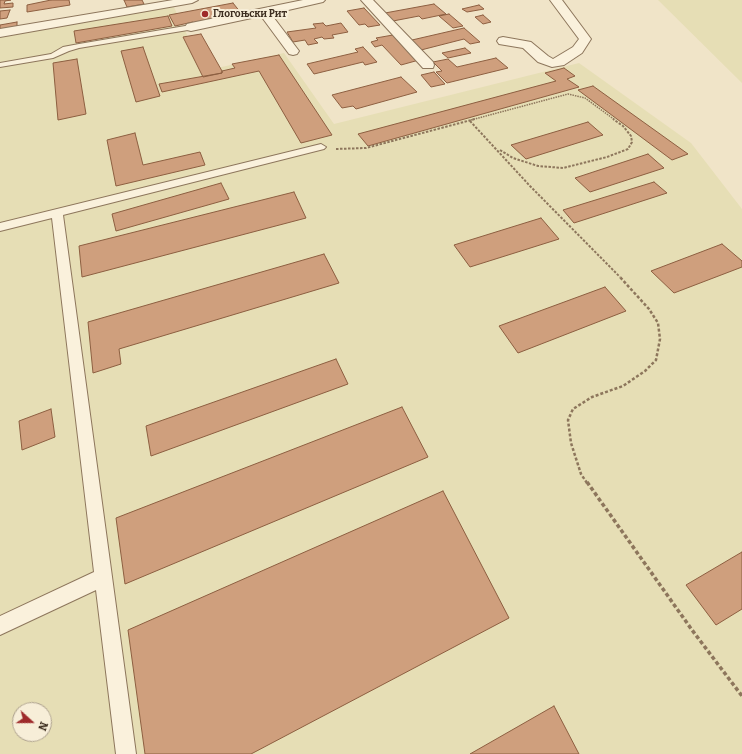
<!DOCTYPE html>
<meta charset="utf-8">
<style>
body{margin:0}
#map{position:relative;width:742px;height:754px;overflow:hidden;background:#f0e4c8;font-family:Bitter,serif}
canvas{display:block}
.north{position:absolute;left:12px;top:702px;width:40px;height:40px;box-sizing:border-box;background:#f7eed8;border:1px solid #ada18e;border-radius:50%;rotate:111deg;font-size:11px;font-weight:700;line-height:16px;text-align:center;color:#3d2e20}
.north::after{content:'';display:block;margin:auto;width:14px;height:18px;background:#9e2a2b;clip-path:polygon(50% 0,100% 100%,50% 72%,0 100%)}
</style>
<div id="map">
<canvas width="742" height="754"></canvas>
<div class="north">N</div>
</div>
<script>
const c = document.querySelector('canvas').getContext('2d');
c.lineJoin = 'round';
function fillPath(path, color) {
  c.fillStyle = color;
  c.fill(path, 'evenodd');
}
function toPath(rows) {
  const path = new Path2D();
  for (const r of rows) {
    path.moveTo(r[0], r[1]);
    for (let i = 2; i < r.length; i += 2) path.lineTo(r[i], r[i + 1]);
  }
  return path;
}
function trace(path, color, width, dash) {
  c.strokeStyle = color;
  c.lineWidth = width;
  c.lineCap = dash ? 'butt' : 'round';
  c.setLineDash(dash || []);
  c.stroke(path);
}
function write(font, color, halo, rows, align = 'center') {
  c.font = font + ' Bitter,serif';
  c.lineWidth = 4;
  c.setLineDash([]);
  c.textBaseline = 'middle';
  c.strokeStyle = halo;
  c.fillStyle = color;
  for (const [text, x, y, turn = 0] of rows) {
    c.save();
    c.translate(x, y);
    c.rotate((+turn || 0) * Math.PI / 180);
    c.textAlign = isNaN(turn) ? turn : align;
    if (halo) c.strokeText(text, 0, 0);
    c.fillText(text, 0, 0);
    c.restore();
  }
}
fillPath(toPath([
 [658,0,742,0,742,83],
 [172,3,204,71,284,53,334,124,579,63,691,143,742,209,742,754,0,754,0,33],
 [20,710,44,710,44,734,20,734]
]), '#e6deb5');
const building = toPath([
 [0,0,11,0,5,1,4,4,13,3,13,7,0,8,0,0],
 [51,0,69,0,70,5,27,12,27,5,51,0],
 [124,0,142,0,144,4,127,7,124,0],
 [233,3,241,13,225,16,227,19,216,21,214,18,208,19,210,23,195,26,193,22,175,26,169,15,233,3],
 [434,4,446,14,422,19,419,16,393,21,385,13,434,4],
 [479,5,484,9,467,12,462,9,479,5],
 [364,8,380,25,368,27,365,24,359,25,347,11,364,8],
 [10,10,7,18,0,19,0,11,10,10],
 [449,14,463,26,453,28,439,16,449,14],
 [483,15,491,22,483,24,475,17,483,15],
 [168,16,172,26,76,43,74,31,168,16],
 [17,22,17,28,0,30,0,25,17,22],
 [323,23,326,26,341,23,348,32,332,35,334,38,324,39,322,37,314,39,318,43,308,45,305,40,293,42,287,32,316,28,313,24,323,23],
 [464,28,480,42,470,44,464,39,421,50,412,40,464,28],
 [201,34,222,71,222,73,203,77,183,37,201,34],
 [393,35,419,60,401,65,382,45,375,47,371,42,378,40,376,38,393,35],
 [143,47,160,96,136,102,121,51,143,47],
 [363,47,377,62,365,65,363,62,314,74,307,64,358,52,355,49,363,47],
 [465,48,471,53,448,58,442,53,465,48],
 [279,55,332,135,301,143,259,71,162,92,159,84,222,73,222,71,235,68,232,64,279,55],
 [496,58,508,68,447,83,436,72,442,71,433,62,448,59,457,67,496,58],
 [77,59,86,114,58,120,53,63,77,59],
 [564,68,575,76,567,79,579,87,368,146,358,134,556,81,545,73,564,68],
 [434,72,445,84,431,87,421,75,434,72],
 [401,77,417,92,356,109,353,106,342,108,332,95,401,77],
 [593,86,688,154,672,160,578,90,593,86],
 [588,122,603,135,526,159,511,145,588,122],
 [135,133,143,165,200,152,205,165,116,186,107,140,135,133],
 [648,154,664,168,590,192,575,178,648,154],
 [654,182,667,193,574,223,563,210,654,182],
 [221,183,229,199,116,231,112,214,221,183],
 [294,192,306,218,82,277,79,246,294,192],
 [541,218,559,239,470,267,454,245,541,218],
 [722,244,742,261,742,267,674,293,651,271,722,244],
 [324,254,339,283,119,349,121,364,93,373,88,322,324,254],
 [605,287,626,311,518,353,499,326,605,287],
 [336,359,348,384,151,456,146,426,336,359],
 [402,407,428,457,125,584,116,518,402,407],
 [51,409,55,437,22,450,19,421,51,409],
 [443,491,509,618,251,754,145,754,128,630,443,491],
 [742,552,742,609,716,625,686,585,742,552],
 [554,706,579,754,470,754,554,706]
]);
fillPath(building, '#cf9f7d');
trace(building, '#8d5f41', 1);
const lane = toPath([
 [191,25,195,27,194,29,79,48,69,51,53,58,0,67,0,63,51,54,63,47,79,44,191,25],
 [321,144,326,147,324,149,63,215,136,754,116,754,96,590,0,635,0,616,94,572,52,218,0,231,0,223,321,144]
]);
const street = toPath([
 [173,0,198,0,192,3,0,37,0,29,173,0],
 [303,0,325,0,323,2,271,14,299,51,297,54,293,55,289,54,261,16,191,31,187,30,185,27,187,24,191,23,303,0],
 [361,0,373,0,433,62,434,65,433,68,423,68,361,0],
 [550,0,562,0,591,39,582,53,564,65,552,67,538,62,523,48,499,44,497,41,499,38,503,37,531,42,548,56,553,59,573,47,579,39,550,0]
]);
trace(lane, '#8d765c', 2);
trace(street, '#8d765c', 2);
trace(toPath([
 [471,120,568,94,585,98,615,120]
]), '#8d765c', 1.5, [1.5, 1]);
trace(toPath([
 [470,121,530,186,620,277],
 [336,149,366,148,475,119],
 [500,150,513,158,538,166,563,168,607,157,628,149,632,142,631,136,623,126,613,119]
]), '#8d765c', 2, [2.5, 1.5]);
trace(toPath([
 [587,483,581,474,571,443,568,420,573,409,592,397,623,386,645,371,656,360,660,339,658,323,649,309,619,276]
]), '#8d765c', 2.5, [3, 2]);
trace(toPath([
 [587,482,692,630,742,696]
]), '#8d765c', 3.5, [4, 2.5]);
fillPath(lane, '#faf1dc');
fillPath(street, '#faf1dc');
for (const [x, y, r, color] of [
 [205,14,4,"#9e2a2b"]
]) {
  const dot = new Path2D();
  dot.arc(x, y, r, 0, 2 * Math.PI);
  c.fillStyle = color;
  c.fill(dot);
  trace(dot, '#f7eed8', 1.5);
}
write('bold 10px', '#3d2e20', '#f7eed8', [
 ["Глогоњски Рит",213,14]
], 'left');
</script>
